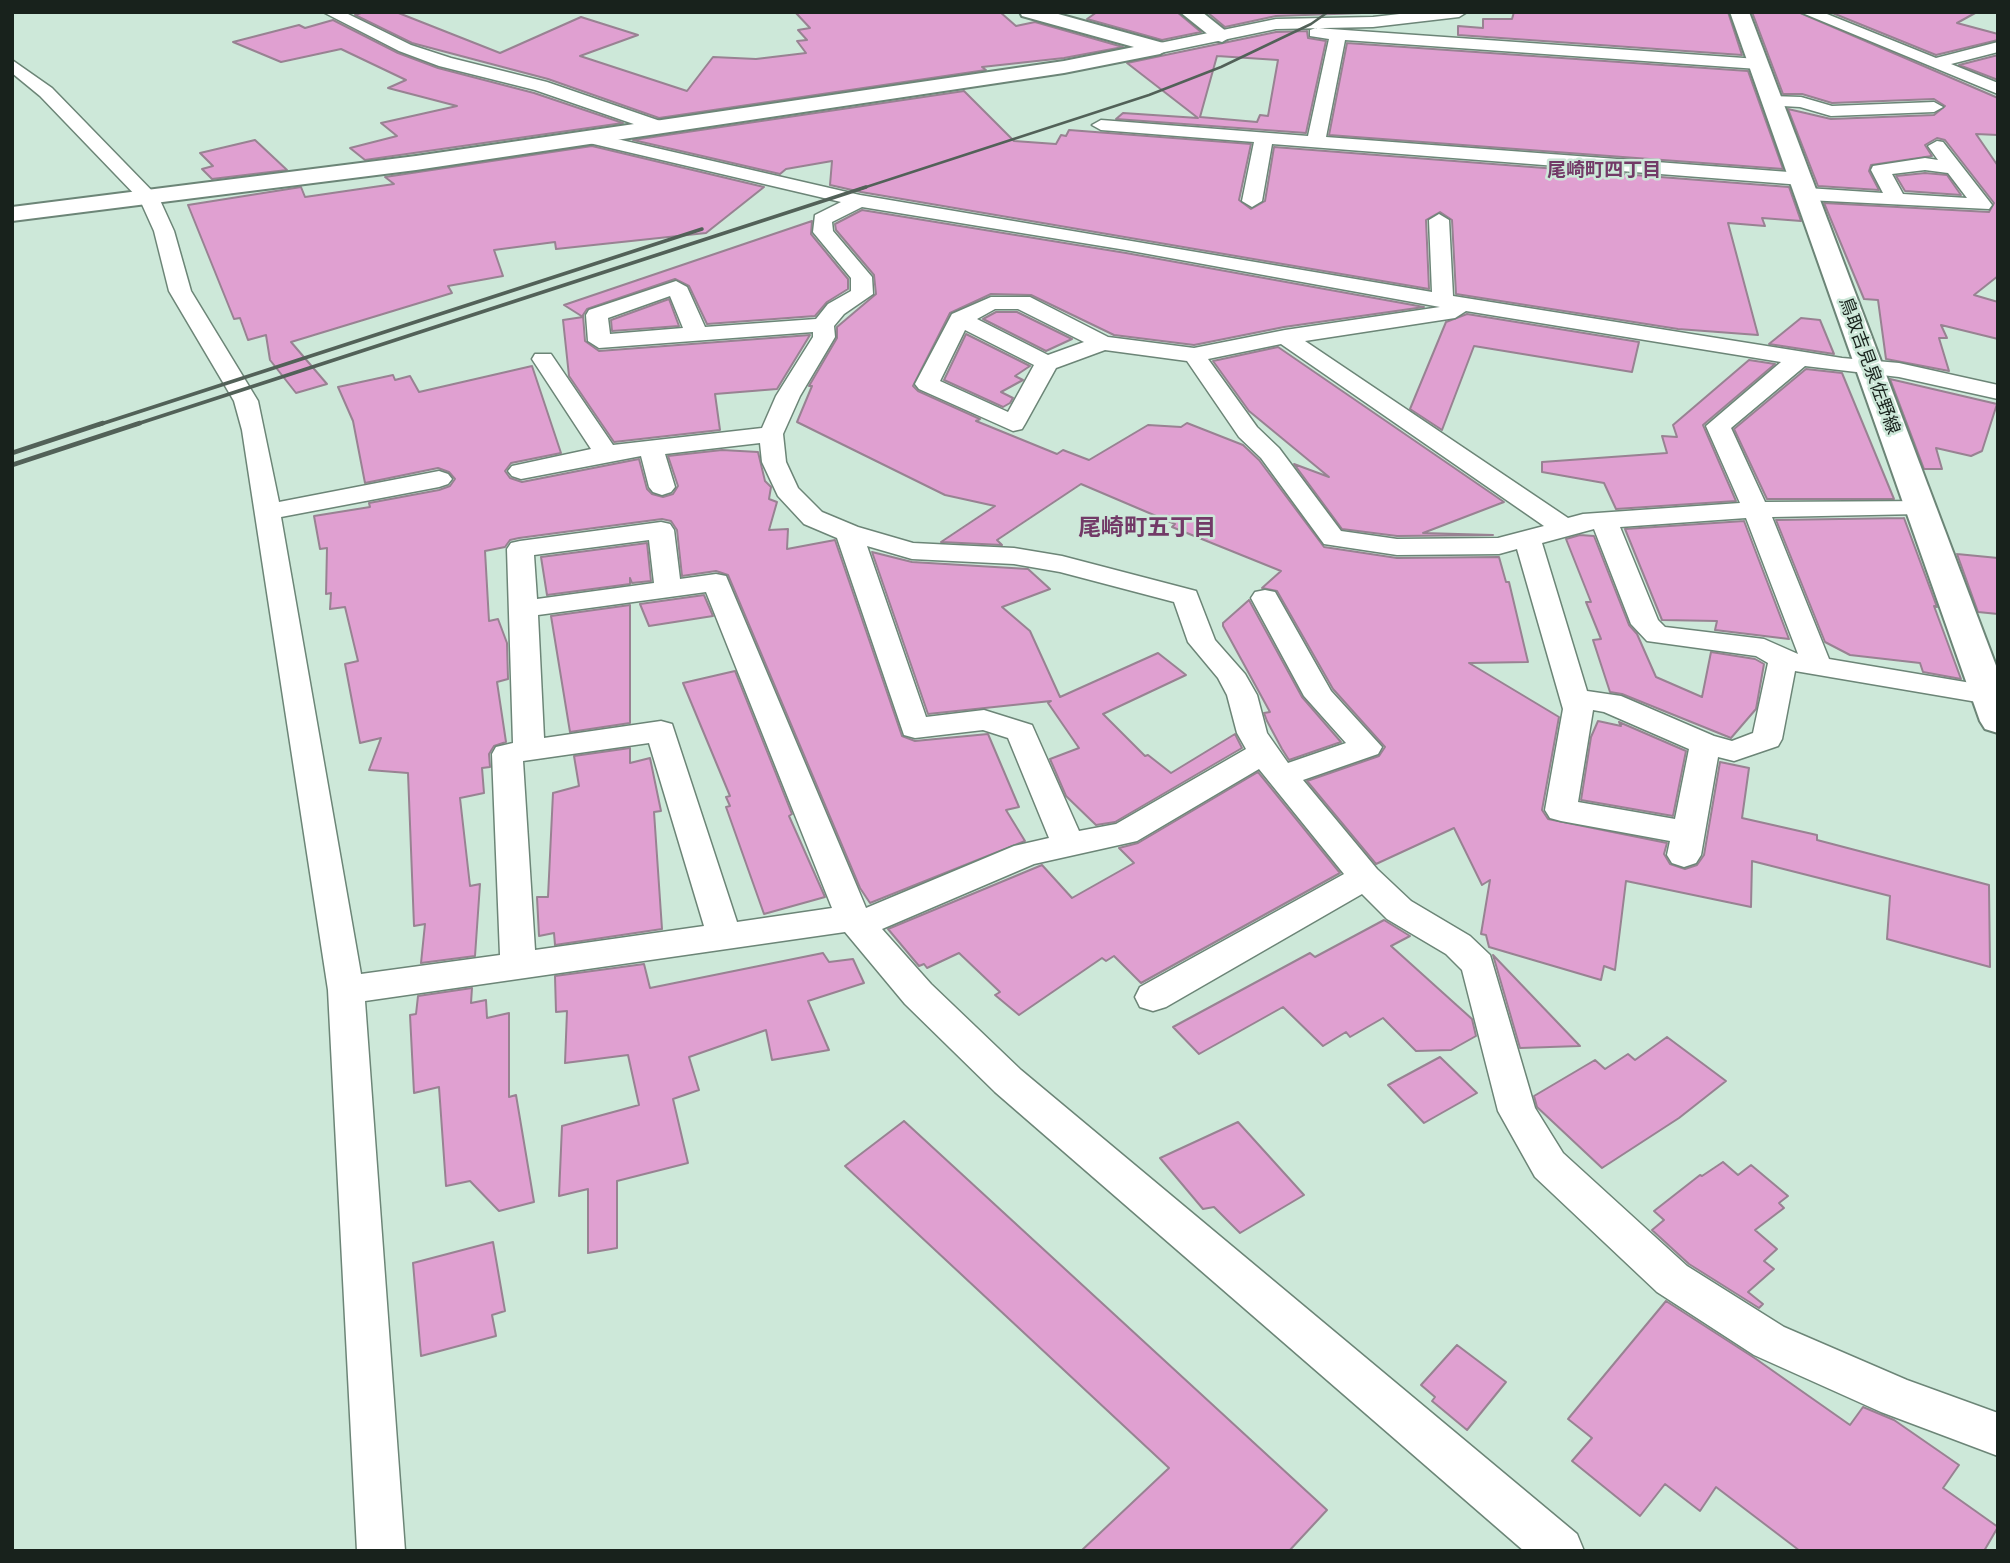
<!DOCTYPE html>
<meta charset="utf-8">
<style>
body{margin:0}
#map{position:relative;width:2010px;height:1563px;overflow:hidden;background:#cde8d9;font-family:Karla,sans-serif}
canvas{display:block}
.frame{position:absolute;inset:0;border:14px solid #18221c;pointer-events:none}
</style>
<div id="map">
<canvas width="2010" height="1563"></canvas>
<div class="frame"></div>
</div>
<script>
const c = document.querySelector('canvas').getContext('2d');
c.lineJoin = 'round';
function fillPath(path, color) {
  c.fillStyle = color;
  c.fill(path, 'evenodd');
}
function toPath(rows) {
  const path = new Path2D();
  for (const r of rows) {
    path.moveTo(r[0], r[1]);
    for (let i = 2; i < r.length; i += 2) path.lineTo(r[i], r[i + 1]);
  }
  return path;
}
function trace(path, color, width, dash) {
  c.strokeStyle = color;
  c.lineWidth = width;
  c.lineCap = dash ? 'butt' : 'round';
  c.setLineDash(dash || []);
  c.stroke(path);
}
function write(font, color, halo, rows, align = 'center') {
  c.font = font + ' Karla,"Noto Sans JP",sans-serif';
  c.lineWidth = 5;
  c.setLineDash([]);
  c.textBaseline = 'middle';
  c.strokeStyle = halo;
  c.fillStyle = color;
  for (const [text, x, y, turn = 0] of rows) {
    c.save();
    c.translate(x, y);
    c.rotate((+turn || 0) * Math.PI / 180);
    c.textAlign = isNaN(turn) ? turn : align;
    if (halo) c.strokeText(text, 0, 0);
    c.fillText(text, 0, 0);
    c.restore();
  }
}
const building = toPath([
 [364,12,396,12,500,53,581,17,638,35,580,56,687,91,713,57,756,59,806,53,797,41,807,40,798,30,810,28,795,12,1000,12,1016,26,1035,22,1123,47,1064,58,982,67,986,70,659,118,548,79,412,43,355,15,364,12],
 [1097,12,1177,12,1201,32,1162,40,1087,19,1097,12],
 [1207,12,1391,12,1276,16,1225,27,1207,12],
 [1514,12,1728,12,1742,55,1458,35,1458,26,1483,28,1483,19,1512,19,1514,12],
 [1752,12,1798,12,1998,98,1998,135,1976,134,1998,166,1998,276,1974,295,1998,302,1998,339,1941,325,1947,338,1939,338,1949,371,1886,359,1878,300,1864,299,1824,203,1989,212,1994,203,1945,140,1937,138,1925,145,1932,156,1871,165,1869,171,1879,190,1818,186,1788,109,1831,119,1934,115,1945,106,1934,99,1832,103,1802,94,1783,94,1752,12],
 [1830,12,1977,12,1957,23,1998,34,1998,40,1936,55,1830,12],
 [333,20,398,53,438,68,534,93,623,123,365,160,350,148,397,136,381,123,457,106,388,88,406,80,341,49,281,62,233,42,299,25,305,28,333,20],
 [1307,31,1308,38,1326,41,1306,133,1116,119,1123,113,1198,118,1127,63,1276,32,1307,31],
 [1217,56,1278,60,1268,116,1260,115,1257,122,1200,117,1217,56],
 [1347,43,1748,71,1783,169,1329,135,1347,43],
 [1998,55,1998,80,1959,65,1998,55],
 [964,91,1014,141,1056,144,1061,135,1066,136,1069,130,1251,144,1239,200,1251,209,1265,201,1274,147,1789,187,1801,221,1762,218,1765,226,1728,223,1758,335,1678,329,1456,294,1452,220,1440,212,1426,220,1429,289,861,192,830,185,832,161,786,169,780,174,633,140,964,91],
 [255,140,287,170,212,179,202,169,213,166,200,153,255,140],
 [592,146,764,187,706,233,556,249,555,242,494,250,503,276,448,286,452,293,291,342,327,384,296,393,270,360,266,335,248,340,240,318,234,319,188,205,301,187,305,197,394,184,385,177,592,146],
 [1925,173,1947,175,1961,195,1905,191,1896,176,1925,173],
 [862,210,1126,253,1424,307,1284,327,1194,345,1114,335,1031,295,991,294,950,313,913,386,918,391,980,419,976,421,1057,454,1063,450,1089,460,1148,425,1181,427,1187,423,1243,445,1259,460,1324,547,1397,558,1499,557,1506,582,1509,582,1528,662,1469,663,1559,717,1542,810,1548,819,1667,843,1664,854,1670,864,1685,869,1697,865,1704,855,1720,762,1749,768,1742,818,1817,835,1817,840,1989,885,1990,967,1887,939,1890,896,1752,861,1751,907,1626,881,1615,970,1604,966,1601,980,1489,947,1486,935,1481,934,1490,880,1482,885,1454,828,1376,864,1307,781,1379,756,1385,747,1333,689,1277,591,1262,588,1281,571,1172,527,1175,524,1081,484,997,540,1002,545,941,542,995,506,945,495,797,422,812,386,809,386,837,338,837,327,876,294,874,275,836,230,835,224,862,210],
 [812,221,811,234,848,279,848,289,827,302,815,316,707,324,689,286,675,279,587,309,583,315,585,341,599,351,810,335,777,389,715,394,720,430,614,442,569,376,563,320,583,317,564,305,812,221],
 [669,299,679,326,612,331,611,320,669,299],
 [996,312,1017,312,1072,339,1046,351,983,319,996,312],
 [1467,314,1639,342,1632,372,1474,346,1442,430,1410,409,1446,322,1467,314],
 [1801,318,1820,320,1834,354,1769,344,1801,318],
 [966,334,1030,366,1015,376,1023,380,1001,392,1013,398,1010,403,1003,407,944,380,966,334],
 [1278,347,1504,502,1423,533,1493,535,1397,536,1342,529,1294,464,1329,477,1249,411,1213,361,1278,347],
 [1749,360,1775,364,1703,425,1736,501,1616,509,1604,483,1542,472,1542,462,1667,453,1662,436,1677,437,1673,425,1749,360],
 [532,366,561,453,511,463,505,471,510,478,522,482,639,459,647,489,652,494,663,497,673,494,678,486,668,456,722,450,758,452,765,481,771,487,769,499,777,502,769,530,788,529,787,549,835,540,902,736,915,741,988,734,1019,807,1006,810,1025,841,870,903,860,888,728,575,716,571,682,576,677,530,671,521,662,519,519,538,510,540,505,547,485,551,489,621,498,619,507,643,508,679,497,682,506,742,494,746,489,754,490,767,482,768,484,793,460,798,470,886,480,884,475,956,421,963,425,924,414,926,408,773,369,770,381,738,360,743,345,664,358,661,345,607,330,609,331,593,326,594,327,548,320,549,314,516,370,507,369,503,439,490,450,486,455,479,449,472,438,468,365,483,353,421,338,387,393,375,395,380,410,376,419,392,532,366],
 [1806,369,1842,373,1894,499,1767,499,1734,429,1806,369],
 [1890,379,1997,404,1982,451,1971,456,1936,448,1942,469,1924,469,1890,379],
 [1904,518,1937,607,1934,606,1961,679,1923,672,1920,663,1850,655,1825,642,1776,520,1904,518],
 [1744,521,1789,639,1715,630,1717,621,1662,620,1625,529,1744,521],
 [1580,535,1594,536,1629,625,1637,634,1656,677,1702,697,1711,652,1755,659,1764,664,1756,709,1731,738,1622,694,1610,692,1593,640,1601,639,1586,602,1591,602,1566,539,1580,535],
 [647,543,651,581,632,583,630,578,630,584,547,595,541,557,647,543],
 [872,552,912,562,1028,569,1050,589,1002,607,1030,631,1060,697,1158,653,1186,675,1103,714,1145,756,1148,755,1171,773,1235,734,1242,748,1115,822,1096,825,1066,796,1050,759,1079,748,1048,703,1051,701,928,714,872,552],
 [1957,554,1998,558,1998,614,1978,612,1957,554],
 [704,595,713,616,649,626,640,604,704,595],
 [1249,600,1302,697,1341,742,1289,760,1282,749,1267,721,1264,713,1270,712,1223,626,1223,623,1249,600],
 [630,605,630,723,570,732,551,616,630,605],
 [735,671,792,814,789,816,825,897,764,914,726,807,730,806,726,797,730,796,683,683,735,671],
 [1598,721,1621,726,1619,722,1686,751,1673,816,1581,800,1591,737,1598,721],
 [630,748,630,763,650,758,661,811,654,812,662,929,555,945,554,933,539,936,537,897,548,897,553,793,579,786,574,756,630,748],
 [1258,772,1340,873,1141,983,1114,956,1106,961,1102,958,1019,1015,995,995,1000,992,959,953,927,968,924,964,919,966,888,929,1042,865,1072,898,1134,863,1119,848,1138,843,1258,772],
 [1384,920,1410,936,1391,946,1472,1019,1476,1036,1451,1050,1416,1051,1383,1018,1350,1037,1346,1032,1323,1046,1283,1007,1199,1054,1173,1027,1310,953,1315,957,1384,920],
 [823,953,829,962,853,959,864,983,808,1001,829,1050,772,1060,766,1030,689,1057,699,1090,673,1099,688,1163,617,1181,617,1248,588,1253,588,1189,559,1196,562,1126,639,1105,628,1055,565,1063,567,1011,556,1012,555,976,644,964,650,988,823,953],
 [1493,955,1580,1046,1520,1048,1493,955],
 [472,988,471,1003,486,1000,487,1018,509,1013,509,1097,516,1095,534,1202,499,1211,470,1181,446,1186,439,1087,414,1093,410,1015,416,1014,418,996,472,988],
 [1667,1037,1726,1081,1679,1118,1602,1168,1537,1107,1534,1096,1595,1060,1605,1069,1628,1054,1635,1060,1667,1037],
 [1440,1057,1477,1093,1424,1123,1388,1085,1440,1057],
 [904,1121,1327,1510,1289,1551,1081,1551,1169,1468,845,1166,904,1121],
 [1238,1122,1304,1195,1240,1233,1214,1207,1203,1209,1160,1158,1238,1122],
 [1723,1162,1738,1175,1751,1165,1788,1196,1779,1203,1784,1208,1755,1230,1777,1249,1764,1261,1774,1269,1748,1292,1763,1304,1759,1308,1689,1264,1652,1230,1664,1220,1654,1211,1700,1175,1702,1176,1723,1162],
 [493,1242,505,1311,492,1315,496,1336,421,1356,413,1263,493,1242],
 [1666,1301,1756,1359,1850,1425,1863,1407,1894,1420,1959,1465,1943,1488,1998,1527,1984,1551,1800,1551,1716,1487,1700,1511,1665,1484,1640,1516,1572,1461,1592,1438,1568,1419,1666,1301],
 [1457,1345,1506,1382,1467,1430,1432,1401,1435,1397,1421,1385,1457,1345]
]);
fillPath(building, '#e0a0d1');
trace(building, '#988292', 2);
const minor = toPath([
 [323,12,344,12,411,45,451,58,547,82,666,123,669,127,666,131,654,131,535,90,439,66,399,51,323,12],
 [1417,12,1467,12,1459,17,1373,27,1276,29,1160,53,1152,48,1160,43,1276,19,1373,17,1417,12],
 [1800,12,1822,12,1936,58,1998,42,1998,52,1951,64,1998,83,1998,94,1800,12],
 [1316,28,1758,59,1766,64,1758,69,1345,40,1326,137,1802,173,1811,179,1802,185,1272,144,1262,201,1252,207,1242,201,1254,142,1101,130,1092,125,1101,120,1308,136,1329,39,1310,36,1310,30,1316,28],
 [12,60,52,88,159,198,174,231,191,291,258,401,279,502,439,471,448,474,452,479,448,484,439,487,281,517,361,974,500,955,492,754,496,747,513,743,507,549,511,543,520,541,661,522,670,524,674,530,680,579,716,574,726,576,866,908,1014,846,1049,838,1008,738,983,730,915,738,904,735,837,538,804,524,778,496,762,462,760,443,665,454,675,487,671,492,662,495,653,492,649,487,641,456,521,479,512,476,508,471,512,466,591,449,532,359,535,354,551,354,613,445,762,428,776,396,813,337,813,332,599,348,588,341,586,315,589,310,676,281,687,287,705,327,816,319,828,304,851,291,851,278,813,232,815,215,841,202,585,142,582,138,585,134,591,133,860,195,1432,292,1429,220,1439,214,1449,220,1453,296,1842,358,1899,363,1998,385,1998,399,1899,377,1805,366,1731,428,1765,502,1929,501,1933,506,1929,511,1920,514,1772,517,1829,659,1989,686,1998,688,1998,702,1989,704,1795,671,1782,739,1778,746,1734,761,1718,757,1701,855,1696,863,1684,867,1672,863,1667,855,1670,841,1561,821,1550,818,1545,810,1563,709,1517,549,1499,554,1397,555,1324,544,1261,458,1239,437,1187,361,1105,350,1056,368,1025,424,1022,429,1013,431,919,389,915,384,952,314,991,297,1030,297,1108,337,1194,348,1285,330,1440,307,1126,250,862,207,832,222,833,231,872,277,873,294,844,314,834,326,835,337,800,396,783,434,786,462,798,488,822,512,858,527,913,543,1014,548,1062,556,1196,591,1215,640,1245,674,1257,695,1267,733,1288,763,1346,743,1304,696,1251,598,1255,592,1265,590,1275,592,1331,691,1382,747,1378,754,1303,780,1377,869,1411,901,1470,936,1490,955,1535,1108,1563,1153,1687,1266,1784,1327,1907,1380,1998,1413,1998,1456,1881,1412,1754,1355,1657,1292,1535,1177,1498,1111,1462,970,1446,954,1387,919,1362,894,1166,1007,1153,1011,1140,1007,1135,997,1140,987,1344,874,1259,769,1137,841,1034,864,882,929,931,984,1021,1070,1577,1534,1584,1551,1524,1551,995,1092,905,1004,845,932,365,1001,405,1551,357,1551,328,990,242,430,234,401,169,291,154,231,140,200,40,96,12,73,12,60],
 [670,296,683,328,610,334,608,318,670,296],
 [995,309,1018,309,1084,342,1048,355,977,319,995,309],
 [1466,311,1781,362,1706,426,1740,503,1583,514,1568,518,1305,341,1455,318,1466,311],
 [965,330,1034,365,1008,412,940,381,965,330],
 [1281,344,1544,526,1498,538,1397,539,1341,531,1279,448,1257,427,1208,359,1281,344],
 [1746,518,1798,654,1764,639,1665,627,1658,620,1620,527,1746,518],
 [1594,529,1631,624,1647,641,1756,656,1768,663,1753,733,1732,741,1714,736,1621,696,1587,691,1542,543,1594,529],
 [649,540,654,583,537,599,534,555,649,540],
 [867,546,912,559,1014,564,1060,572,1174,602,1188,642,1218,678,1227,695,1237,733,1246,749,1116,824,1079,831,1032,725,984,710,926,717,867,546],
 [706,592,832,908,737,922,672,724,661,721,544,738,538,615,706,592],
 [1593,710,1604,712,1689,749,1675,819,1578,802,1593,710],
 [649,743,704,926,535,950,523,761,649,743],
 [1771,96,1801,97,1832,106,1934,102,1943,107,1934,112,1831,116,1800,107,1765,105,1762,101,1771,96],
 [1937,141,1943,142,1989,201,1992,205,1989,209,1807,200,1797,194,1807,188,1883,193,1871,170,1873,166,1925,158,1938,160,1928,146,1937,141],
 [1925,170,1948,173,1967,198,1903,194,1892,174,1925,170]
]);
const tertiary = toPath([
 [1020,12,1051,12,1167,44,1170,48,1160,54,1064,73,416,170,12,221,12,207,416,156,1064,61,1134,47,1022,16,1020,12],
 [1180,12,1202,12,1232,36,1222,42,1215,40,1180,12]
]);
const secondary = toPath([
 [1730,12,1749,12,1998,671,1998,733,1985,729,1980,721,1730,12]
]);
trace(minor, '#6c8577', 3);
trace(tertiary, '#6c8577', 4);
trace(secondary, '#6c8577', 4);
fillPath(minor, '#fff');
fillPath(tertiary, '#fff');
fillPath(secondary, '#fff');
trace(toPath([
 [860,189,1149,95,1221,67,1311,24,1328,12]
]), '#526158', 2.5);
trace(toPath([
 [98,425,702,229],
 [134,425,866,187]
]), '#526158', 3.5);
trace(toPath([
 [12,453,103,423],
 [12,465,140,423]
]), '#526158', 4.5);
write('18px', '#18221c', '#cde8d9', [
 ["鳥取吉見泉佐野線",1869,366,70]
]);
write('bold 19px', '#723a67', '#cde8d9', [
 ["尾崎町四丁目",1604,171]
]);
write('bold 23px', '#723a67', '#cde8d9', [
 ["尾崎町五丁目",1147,528]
]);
</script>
